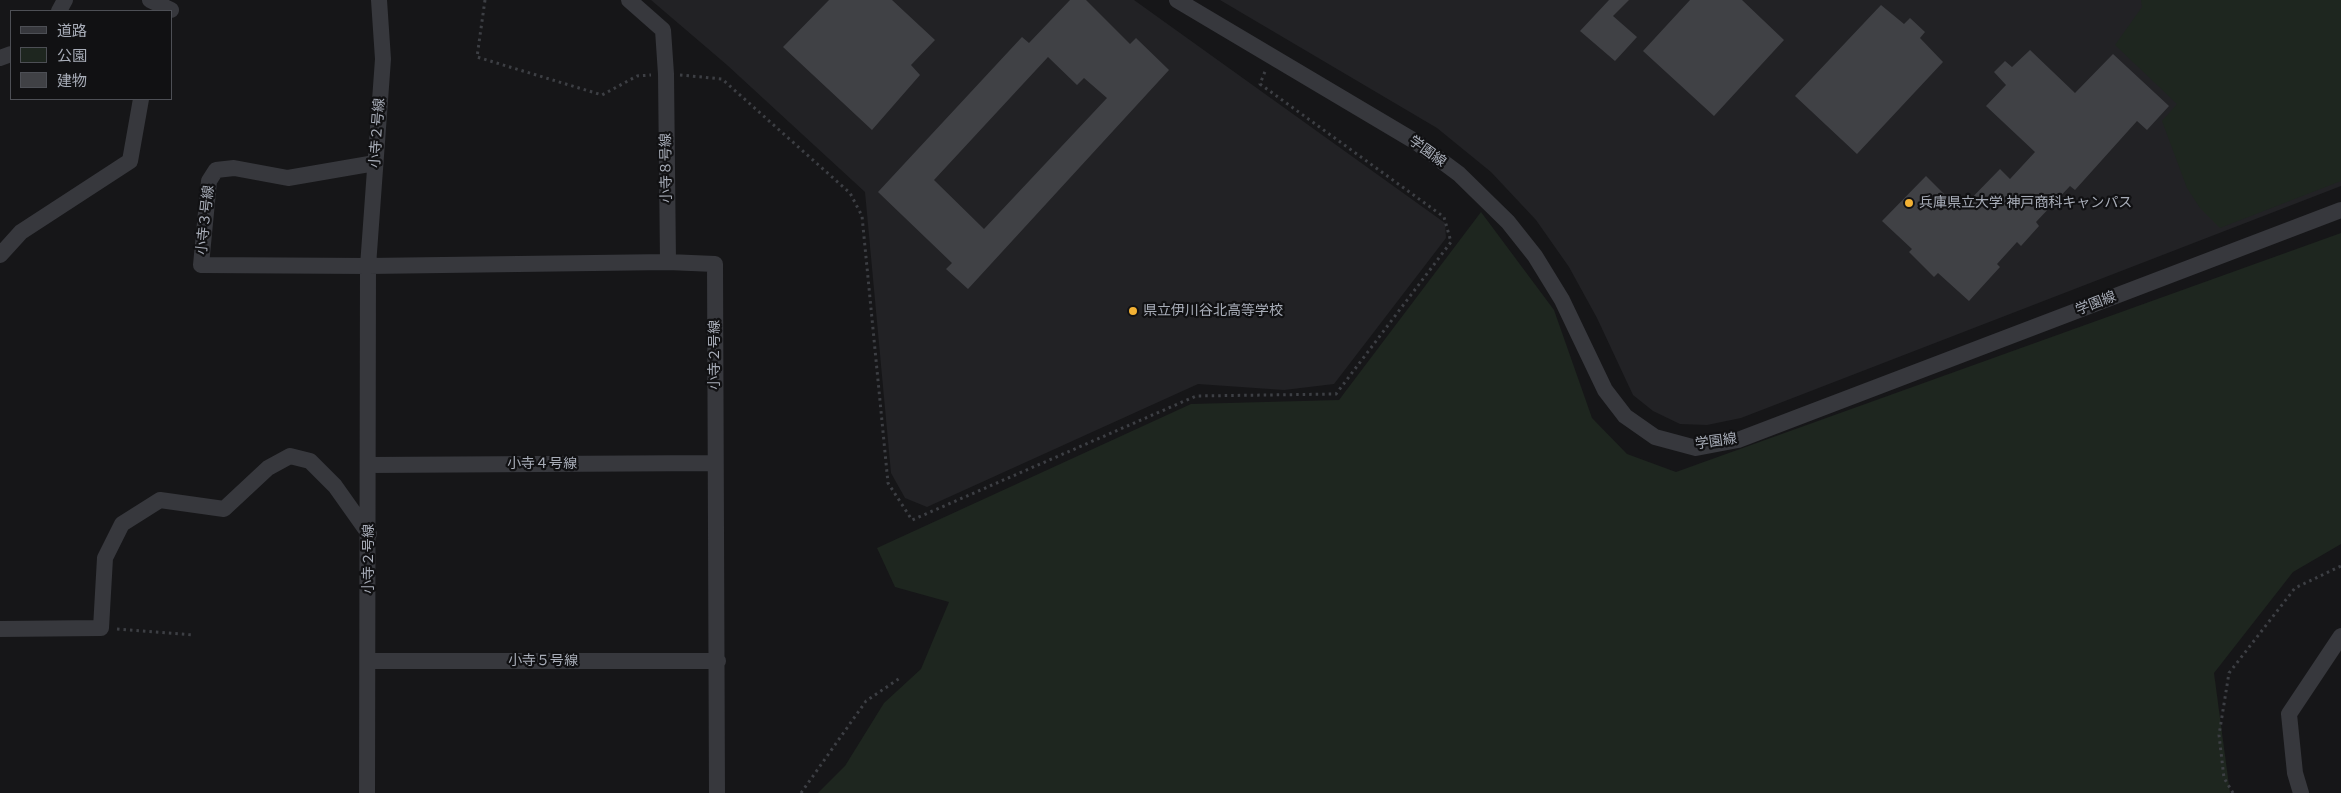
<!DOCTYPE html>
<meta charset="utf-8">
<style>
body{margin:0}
#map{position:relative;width:2341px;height:793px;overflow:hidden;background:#161618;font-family:"Roboto Condensed","Noto Sans JP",sans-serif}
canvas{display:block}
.legend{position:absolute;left:10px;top:10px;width:162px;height:90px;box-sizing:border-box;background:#111113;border:1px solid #4d4f55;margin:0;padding:6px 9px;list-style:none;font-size:15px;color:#a8adb8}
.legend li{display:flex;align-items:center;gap:10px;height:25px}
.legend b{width:25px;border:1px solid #4d4f55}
</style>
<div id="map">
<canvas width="2341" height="793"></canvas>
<ul class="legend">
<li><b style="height:6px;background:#37383d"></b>道路</li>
<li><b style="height:14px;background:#1e261f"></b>公園</li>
<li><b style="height:14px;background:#404145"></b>建物</li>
</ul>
</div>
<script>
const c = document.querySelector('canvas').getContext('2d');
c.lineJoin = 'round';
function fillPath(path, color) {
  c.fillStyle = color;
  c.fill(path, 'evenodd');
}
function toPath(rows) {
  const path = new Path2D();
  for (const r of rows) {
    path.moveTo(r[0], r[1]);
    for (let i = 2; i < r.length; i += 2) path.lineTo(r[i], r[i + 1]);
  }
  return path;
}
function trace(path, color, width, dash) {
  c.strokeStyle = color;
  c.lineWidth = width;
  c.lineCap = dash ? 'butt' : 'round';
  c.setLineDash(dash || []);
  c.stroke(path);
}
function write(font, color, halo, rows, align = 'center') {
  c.font = font + ' "Roboto Condensed","Noto Sans JP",sans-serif';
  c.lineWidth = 4.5;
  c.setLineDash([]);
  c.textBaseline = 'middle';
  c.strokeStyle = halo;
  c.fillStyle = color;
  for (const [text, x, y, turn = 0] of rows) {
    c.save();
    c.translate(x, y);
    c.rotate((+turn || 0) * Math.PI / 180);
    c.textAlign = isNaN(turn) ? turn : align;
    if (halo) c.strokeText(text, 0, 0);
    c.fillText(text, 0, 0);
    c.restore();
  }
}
fillPath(toPath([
 [651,0,1134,0,1445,223,1446,238,1334,384,1284,390,1198,384,927,507,905,498,891,473,865,192,727,65],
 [1220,0,2341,0,2341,186,1741,418,1707,425,1680,424,1653,411,1633,395,1597,318,1569,267,1536,220,1491,172,1437,128]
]), '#222225');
fillPath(toPath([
 [2141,0,2341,0,2341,181,2220,228,2200,208,2187,188,2162,121,2177,104,2115,45,2142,7],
 [1481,212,1554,310,1592,418,1627,454,1676,472,2341,233,2341,544,2293,572,2214,673,2230,793,818,793,845,766,884,703,921,669,949,602,895,587,877,548,1191,404,1339,400]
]), '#1e261f');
fillPath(toPath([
 [829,0,892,0,935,40,911,65,920,75,872,130,783,47],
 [1070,0,1086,0,1130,44,1136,38,1169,70,968,289,946,269,952,263,878,192,1022,37,1029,43],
 [1048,57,1077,85,1084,78,1107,98,984,229,934,180],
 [1609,0,1629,0,1613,16,1637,37,1615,61,1580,31],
 [1690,0,1742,0,1784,40,1714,116,1643,51],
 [1881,5,1904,24,1910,18,1925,32,1920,38,1943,62,1857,154,1795,96],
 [2030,50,2075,93,2113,54,2169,106,2147,130,2137,121,2075,190,2070,186,2036,222,2039,226,2021,246,2017,242,1997,264,2000,267,1969,301,1938,273,1934,277,1909,252,1912,249,1882,221,1926,176,1960,210,2000,169,2010,179,2035,152,1986,106,2006,85,1994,72,2005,61,2012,67]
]), '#404145');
trace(toPath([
 [485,0,477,57,602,95,637,76,651,75],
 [680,75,722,79,850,193,862,216,888,483,912,520,1196,396,1336,394,1451,242,1444,217,1260,84,1266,69],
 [117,629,193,635],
 [801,793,866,701,900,678],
 [2233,793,2224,778,2219,735,2229,673,2295,588,2341,566]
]), '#3d3f44', 3, [2.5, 4]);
trace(toPath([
 [150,0,171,10],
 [629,0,663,30,666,74,668,262],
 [1177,0,1416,142,1459,174,1508,222,1535,256,1562,300,1605,390,1625,416,1655,437,1696,448,1738,440,2341,210],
 [59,11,65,0],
 [0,58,11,54],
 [375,163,288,178,234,168,216,170,209,181,201,265,368,266,383,59,379,0],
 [0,255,21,232,130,161,141,99],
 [369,465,715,463],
 [0,629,101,628,105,558,122,524,160,500,224,509,268,468,290,456,310,461,335,486,369,534],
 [369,661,718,661],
 [367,793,368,266,668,262,715,264,717,793],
 [2301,793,2295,773,2289,714,2341,636]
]), '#37383d', 16);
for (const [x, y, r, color] of [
 [1909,203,5,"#f2b134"],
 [1133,311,5,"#f2b134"]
]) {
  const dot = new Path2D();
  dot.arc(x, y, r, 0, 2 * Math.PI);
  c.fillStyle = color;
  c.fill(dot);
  trace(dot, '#111113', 2);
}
write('14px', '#a8adb8', '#111113', [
 ["小寺２号線",378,133,-86],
 ["学園線",1427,152,36],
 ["小寺８号線",667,168,-91],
 ["小寺３号線",206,220,-84],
 ["学園線",2096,304,-21],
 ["小寺２号線",715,355,-90],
 ["学園線",1716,442,-8],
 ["小寺４号線",542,464],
 ["小寺２号線",369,559,-90],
 ["小寺５号線",543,661]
]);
write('14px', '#a8adb8', '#111113', [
 ["兵庫県立大学 神戸商科キャンパス",1919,203],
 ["県立伊川谷北高等学校",1143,311]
], 'left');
</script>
